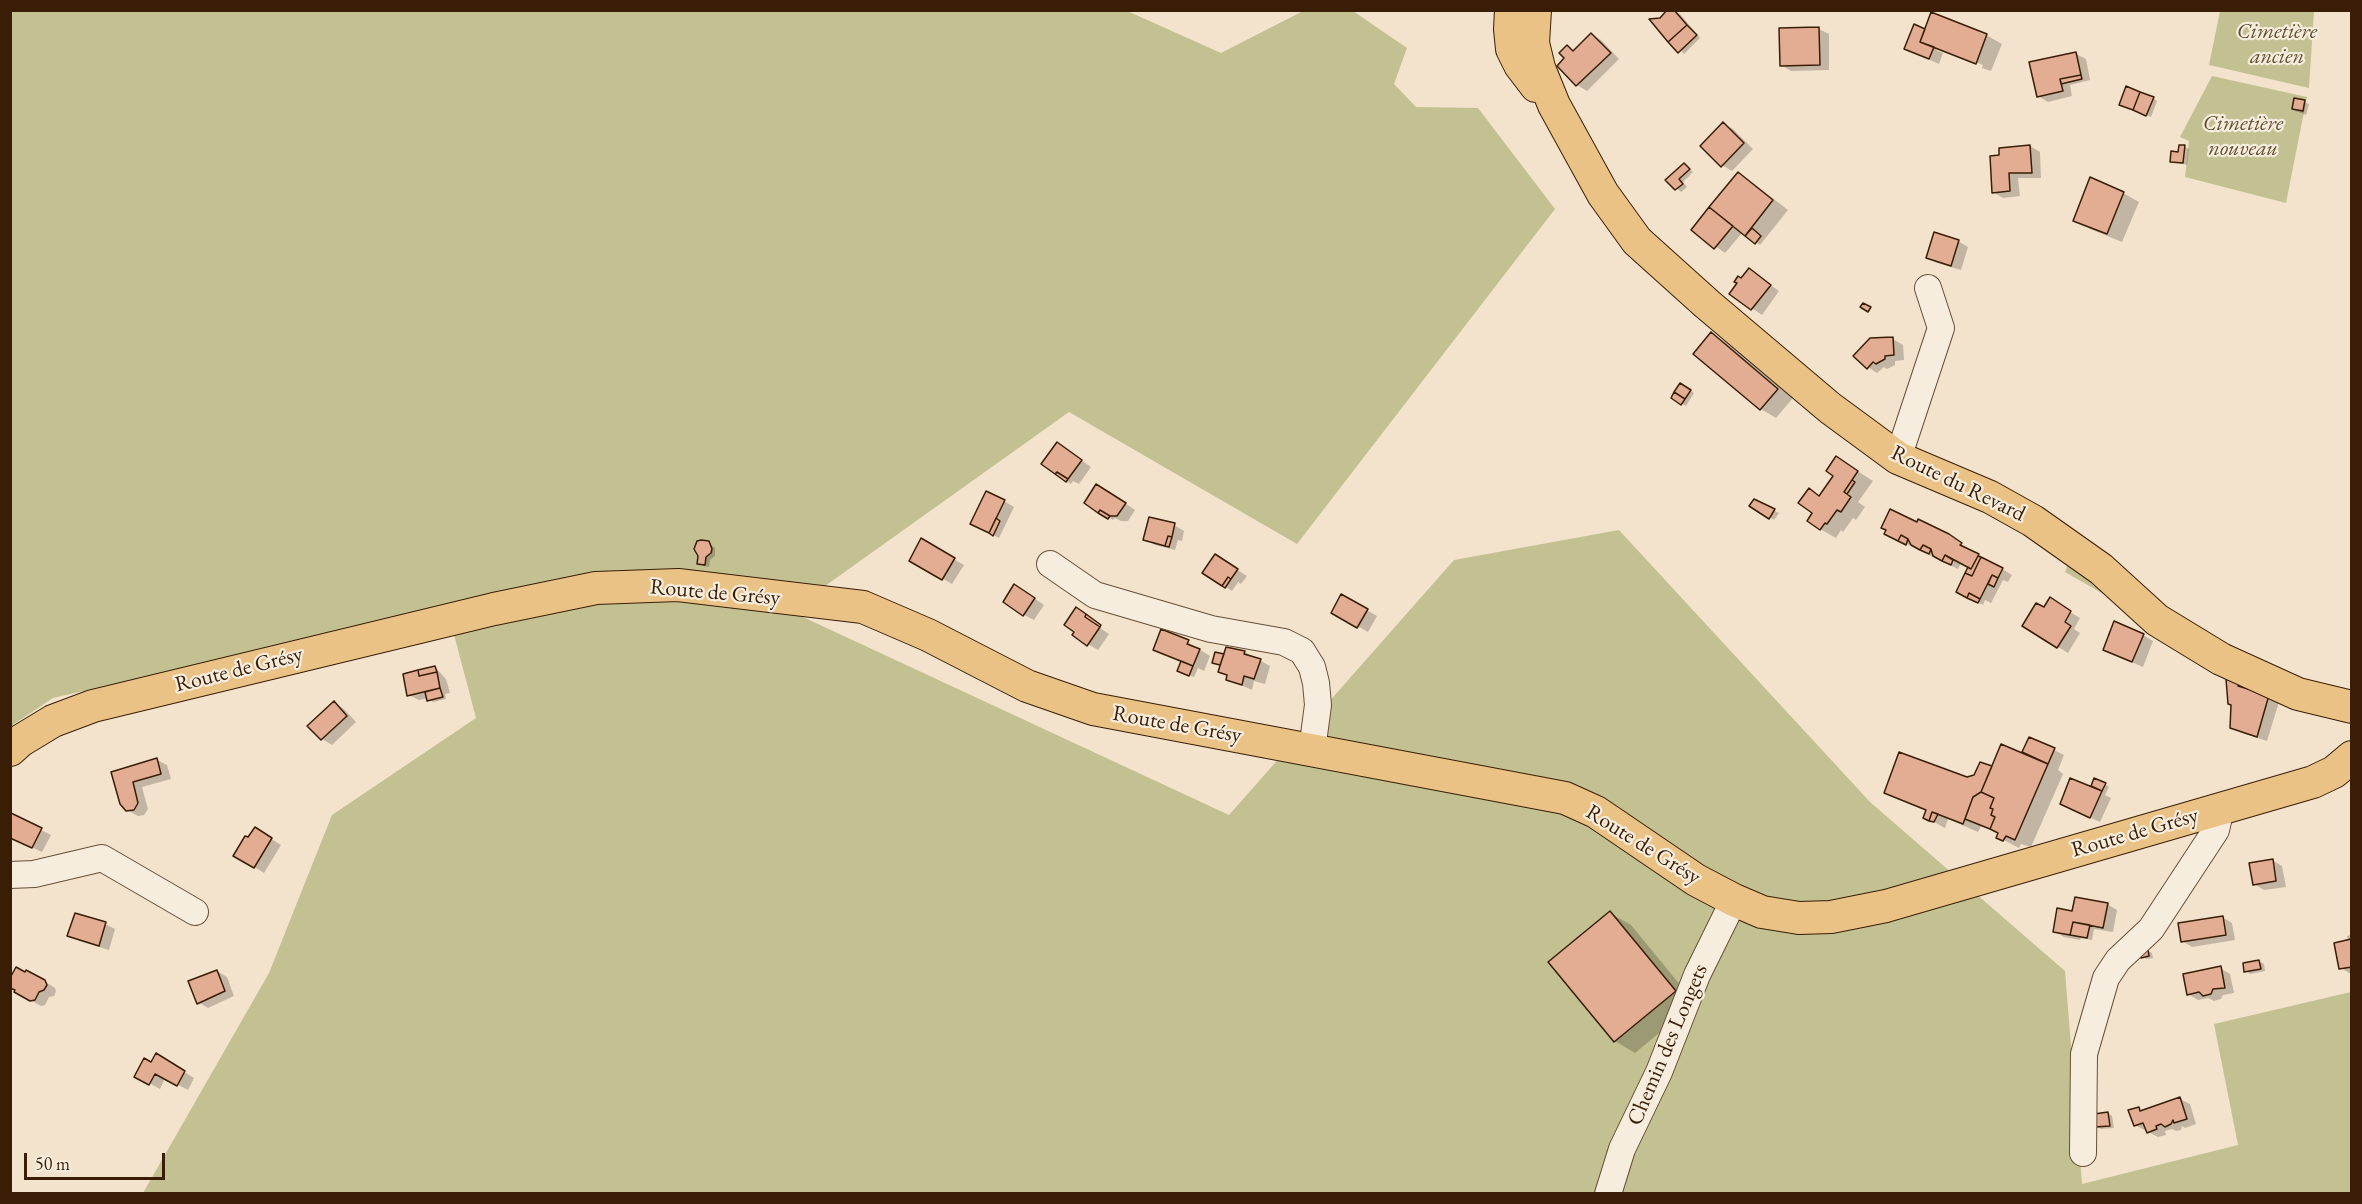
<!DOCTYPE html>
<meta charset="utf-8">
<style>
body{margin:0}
#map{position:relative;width:2362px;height:1204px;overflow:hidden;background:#f3e3cc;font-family:"EB Garamond",serif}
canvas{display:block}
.frame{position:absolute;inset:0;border:12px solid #391e05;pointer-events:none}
.scale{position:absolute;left:24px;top:1153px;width:141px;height:27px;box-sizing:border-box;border:3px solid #391e05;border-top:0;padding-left:8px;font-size:18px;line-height:21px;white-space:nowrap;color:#391e05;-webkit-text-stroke:4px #f7edde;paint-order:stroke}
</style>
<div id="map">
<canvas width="2362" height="1204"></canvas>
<div class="frame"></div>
<div class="scale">50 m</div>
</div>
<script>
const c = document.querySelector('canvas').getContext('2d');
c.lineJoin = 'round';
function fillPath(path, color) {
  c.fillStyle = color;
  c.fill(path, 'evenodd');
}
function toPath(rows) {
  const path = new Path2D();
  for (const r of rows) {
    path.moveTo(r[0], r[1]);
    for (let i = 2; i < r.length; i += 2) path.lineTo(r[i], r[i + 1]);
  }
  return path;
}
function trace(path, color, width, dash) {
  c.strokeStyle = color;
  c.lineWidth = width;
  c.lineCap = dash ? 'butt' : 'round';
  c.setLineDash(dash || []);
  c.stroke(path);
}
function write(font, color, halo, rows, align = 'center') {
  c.font = font + ' "EB Garamond",serif';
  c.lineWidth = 4.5;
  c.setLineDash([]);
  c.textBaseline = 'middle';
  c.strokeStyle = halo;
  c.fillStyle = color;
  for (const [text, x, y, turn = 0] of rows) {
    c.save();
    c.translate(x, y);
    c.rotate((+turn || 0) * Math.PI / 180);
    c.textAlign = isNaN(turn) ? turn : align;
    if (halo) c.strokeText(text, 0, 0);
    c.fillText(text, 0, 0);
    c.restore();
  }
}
fillPath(toPath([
 [1125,10,1221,53,1303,11,1353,11,1407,48,1394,84,1416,107,1478,108,1555,209,1297,544,1069,412,790,611,1229,815,1454,560,1619,530,1870,802,2065,971,2082,1184,2238,1145,2214,1024,2351,992,2351,1193,143,1193,269,973,332,815,476,718,447,608,53,698,11,726,11,11],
 [2220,11,2314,11,2309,88,2209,65],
 [2212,76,2307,97,2286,203,2185,177,2189,141,2180,137],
 [2069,562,2112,599,2065,572]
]), '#c3c192');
fillPath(toPath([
 [1674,10,1681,15,1700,38,1684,54,1652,20,1661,19],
 [1819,29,1829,34,1829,70,1791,71,1781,65],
 [1591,35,1601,40,1619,59,1587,91,1577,85,1567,59,1567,47,1575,51],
 [1986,35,2002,44,1991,71,1982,68,1983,65,1936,46,1936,50,1943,53,1939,64,1906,49],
 [2076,54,2086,59,2090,80,2070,85,2072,96,2048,102,2038,96],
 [2153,98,2157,101,2151,117,2125,107],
 [2295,99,2309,104,2306,115,2293,110],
 [1723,124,1733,129,1753,149,1732,171,1722,165],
 [2030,146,2040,152,2041,178,2018,178,2020,196,2003,198,1993,192],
 [2185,147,2189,149,2187,165,2171,161],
 [1684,164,1693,172,1683,182,1687,187,1681,192,1667,180],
 [1738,174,1753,183,1788,210,1760,245,1743,232,1725,253,1693,230],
 [2123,193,2139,202,2122,242,2090,229,2075,220],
 [1958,241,1968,247,1961,270,1937,263,1927,257],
 [1749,270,1779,291,1762,315,1731,294],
 [1712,334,1727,343,1793,398,1776,418,1761,409,1695,354],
 [1893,339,1903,345,1904,360,1895,361,1895,365,1887,369,1884,367,1877,373,1868,367],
 [1681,385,1694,393,1686,406,1673,398],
 [1067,450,1091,467,1079,484,1073,481,1071,484,1066,481],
 [1837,458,1873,481,1858,502,1865,507,1856,520,1853,518,1843,532,1841,530,1836,538,1820,529,1820,497,1835,475],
 [1107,491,1135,510,1128,521,1121,521,1115,518,1113,520,1086,503],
 [1004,501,1014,507,999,538,982,529],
 [1754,501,1779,513,1774,520,1751,505],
 [1174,525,1184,531,1182,541,1178,540,1175,550,1155,545,1145,539],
 [1886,534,1948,536,2012,575,2008,582,2003,580,1991,603,1985,600,1983,605,1967,597,1969,567,1961,563,1958,569],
 [922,541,964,565,952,584,911,560],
 [710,544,715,548,715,556,710,560,709,567,703,566,698,563,697,545],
 [1225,562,1247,576,1241,584,1238,582,1232,591,1205,573],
 [1025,592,1044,605,1034,620,1024,615],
 [1342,596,1377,616,1368,632,1333,612],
 [2050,600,2080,618,2074,629,2080,633,2068,653,2024,626,2044,609],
 [1094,624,1109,634,1098,650,1088,644],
 [2143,635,2153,641,2143,667,2115,655],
 [1188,642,1210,656,1204,671,1198,668,1194,677,1183,673,1182,662,1155,649],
 [1227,648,1245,652,1270,666,1265,684,1254,681,1252,690,1227,679,1228,676,1220,672,1221,666,1214,662,1225,656],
 [435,667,446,679,450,693,445,694,446,699,433,702,428,698,419,700,409,695],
 [2238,684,2279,702,2267,741,2242,733,2232,727],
 [334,703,344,709,356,722,332,745,322,739],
 [2054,750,2064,755,2058,770,2063,774,2031,847,2021,844,2019,848,1998,837,1999,833,1981,826,1978,832,1948,819,1945,828,1925,817,1927,811,1886,793,1967,778],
 [157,760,167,765,171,779,142,787,148,809,144,815,138,816,127,810,113,773],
 [2105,784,2109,787,2105,795,2111,798,2100,822,2071,809,2099,792],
 [12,815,51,835,42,852,10,837],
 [265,835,281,845,264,873,235,855],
 [2272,860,2282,866,2286,887,2264,890,2254,884],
 [2107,904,2117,910,2113,932,2094,929,2092,940,2081,938,2080,940,2064,937,2054,931,2073,913],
 [1610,913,1631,925,1695,1003,1635,1053,1615,1041],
 [2222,917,2232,923,2235,940,2192,947,2182,941],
 [105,924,115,929,109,950,79,941,69,935],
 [2352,935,2352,974,2351,974,2341,968,2348,941,2347,936],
 [2148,951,2152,953,2153,958,2147,959,2142,957],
 [2259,961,2264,964,2265,971,2250,974,2246,971],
 [2220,968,2230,974,2234,993,2223,995,2221,999,2214,1001,2208,998,2198,1000,2188,994],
 [217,971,227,977,234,996,208,1008,198,1002],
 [44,981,55,988,56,991,54,996,49,997,45,1005,41,1006,16,992],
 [157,1055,194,1078,188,1090,165,1078,160,1089,136,1076,152,1064],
 [2180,1099,2190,1104,2196,1124,2185,1128,2182,1126,2181,1130,2176,1131,2172,1129,2165,1131,2166,1135,2158,1137,2135,1125,2138,1108,2143,1111],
 [2108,1113,2112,1116,2114,1128,2101,1129,2097,1127]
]), '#0003');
const building = toPath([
 [1667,10,1674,10,1687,25,1668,42,1649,19,1660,18,1667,10],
 [1931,12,1987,34,1976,64,1920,42,1931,12],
 [1914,24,1925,29,1920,42,1934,47,1929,59,1904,49,1914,24],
 [1687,25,1697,35,1678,53,1668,42,1687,25],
 [1819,27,1820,65,1780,66,1779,28,1819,27],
 [1591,33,1611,53,1576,86,1557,66,1564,58,1559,53,1567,45,1573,51,1591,33],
 [2076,52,2081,75,2060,79,2063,91,2037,97,2029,62,2076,52],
 [2081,75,2082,79,2061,84,2060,79,2081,75],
 [2126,86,2140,92,2133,110,2119,105,2126,86],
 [2140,92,2154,97,2146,116,2133,110,2140,92],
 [2294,98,2305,100,2303,111,2292,109,2294,98],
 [1723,122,1744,143,1721,167,1700,146,1723,122],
 [2030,145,2032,173,2009,173,2010,191,1992,193,1990,156,1999,155,1999,148,2030,145],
 [2179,145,2185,145,2183,163,2170,162,2171,151,2178,152,2179,145],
 [1684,163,1690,169,1679,179,1683,184,1675,190,1665,180,1684,163],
 [1738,172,1773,200,1745,236,1709,207,1738,172],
 [2090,177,2124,192,2107,234,2073,221,2090,177],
 [1709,207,1733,226,1714,249,1691,230,1709,207],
 [1752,228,1761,236,1755,244,1745,236,1752,228],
 [1934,232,1959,240,1951,266,1926,258,1934,232],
 [1749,268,1771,285,1751,310,1729,294,1737,283,1734,282,1738,276,1741,278,1749,268],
 [1863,303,1871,307,1868,312,1860,307,1863,303],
 [1711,332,1778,389,1760,410,1693,354,1711,332],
 [1893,337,1894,355,1885,356,1885,359,1876,364,1873,362,1867,369,1853,356,1870,338,1893,337],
 [1680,383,1691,390,1685,399,1674,392,1680,383],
 [1674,392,1685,399,1681,405,1671,398,1674,392],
 [1057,442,1082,460,1068,479,1057,472,1055,474,1041,464,1057,442],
 [1836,456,1858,471,1844,492,1851,497,1841,512,1837,510,1827,524,1825,523,1820,530,1807,521,1812,513,1798,503,1809,488,1819,496,1833,476,1826,471,1836,456],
 [1057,472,1068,479,1066,482,1055,474,1057,472],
 [1852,480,1855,482,1847,494,1844,492,1852,480],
 [1096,484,1126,503,1117,516,1110,516,1100,510,1098,513,1084,503,1096,484],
 [986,491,1005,500,989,533,970,524,986,491],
 [1754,499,1775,509,1769,519,1749,506,1754,499],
 [1890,509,1917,522,1918,519,1949,534,1962,543,1960,545,1979,554,1971,569,1945,555,1942,561,1933,556,1931,549,1923,545,1920,550,1911,545,1908,539,1901,535,1898,541,1884,534,1886,530,1881,528,1890,509],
 [1100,510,1110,516,1108,519,1098,513,1100,510],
 [1149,517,1175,523,1172,537,1168,536,1165,546,1143,540,1149,517],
 [996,518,1000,521,993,536,989,533,996,518],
 [1901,535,1908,539,1906,545,1898,541,1901,535],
 [1168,536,1172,537,1169,547,1165,546,1168,536],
 [921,538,955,558,942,580,909,561,921,538],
 [701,540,709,541,712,549,711,553,706,557,705,565,697,564,698,556,694,549,697,541,701,540],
 [1923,545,1931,549,1929,554,1920,550,1923,545],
 [1215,554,1238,569,1231,579,1228,577,1222,586,1202,573,1215,554],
 [1945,555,1953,560,1951,565,1942,561,1945,555],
 [1978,556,1981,557,1972,576,1965,573,1968,567,1971,569,1978,556],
 [1981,557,2003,568,1998,578,1992,575,1980,599,1969,593,1967,598,1956,592,1965,573,1972,576,1981,557],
 [1992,575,1998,578,1994,587,1988,584,1992,575],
 [1228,577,1231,579,1225,588,1222,586,1228,577],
 [1014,584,1035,598,1023,616,1003,602,1014,584],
 [1969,593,1980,599,1978,603,1967,598,1969,593],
 [1341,594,1368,609,1357,628,1331,613,1341,594],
 [2050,597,2071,611,2065,622,2071,626,2057,648,2022,626,2036,603,2044,607,2050,597],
 [1076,607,1086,614,1085,617,1100,627,1087,646,1072,635,1074,632,1064,625,1076,607],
 [1086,614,1101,625,1100,627,1085,617,1086,614],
 [2114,621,2144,634,2132,662,2103,650,2114,621],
 [1161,629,1189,640,1187,644,1200,649,1193,666,1153,650,1161,629],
 [1226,647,1245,651,1244,654,1261,659,1254,679,1244,676,1242,685,1226,680,1227,675,1218,672,1226,647],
 [1215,652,1224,654,1220,665,1212,663,1215,652],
 [1181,661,1193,666,1189,676,1177,671,1181,661],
 [435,666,437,672,419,676,418,670,435,666],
 [418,670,419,676,437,672,440,688,407,696,403,674,418,670],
 [2226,679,2239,683,2238,686,2269,695,2257,737,2230,728,2231,705,2228,704,2226,679],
 [440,688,443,697,427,701,425,692,440,688],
 [334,701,347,716,321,740,307,726,334,701],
 [2029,737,2055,748,2048,764,2022,752,2029,737],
 [2001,744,2048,764,2015,840,2006,836,2003,841,1996,838,1998,833,1990,829,1995,817,1991,815,1993,809,1990,808,1994,798,1981,792,2001,744],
 [1899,752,1967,777,1974,775,1980,762,1992,766,1981,792,1973,797,1963,824,1932,812,1929,821,1923,818,1926,810,1884,793,1899,752],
 [157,758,161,774,133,782,138,803,134,810,126,811,120,804,111,772,157,758],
 [2070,778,2102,791,2090,818,2060,804,2070,778],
 [2094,778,2106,783,2102,791,2091,786,2094,778],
 [1981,792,1994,798,1990,808,1993,809,1991,815,1995,817,1990,829,1965,819,1973,797,1981,792],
 [1932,812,1938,814,1934,822,1929,821,1932,812],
 [11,813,42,828,32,848,10,838,11,813],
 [255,827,272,838,254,868,233,856,245,836,248,837,255,827],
 [2273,859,2276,881,2253,885,2249,863,2273,859],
 [2075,897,2108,903,2103,928,2073,922,2070,935,2053,932,2057,908,2072,911,2075,897],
 [1610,911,1676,991,1614,1042,1548,962,1610,911],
 [75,913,106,922,99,946,67,936,75,913],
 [2223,916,2226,935,2181,942,2178,923,2223,916],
 [2073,922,2090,925,2087,938,2070,935,2073,922],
 [2351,939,2352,967,2339,969,2334,943,2351,939],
 [2148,949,2149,956,2141,958,2140,951,2148,949],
 [2259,960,2261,969,2244,972,2243,963,2259,960],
 [2221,966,2225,988,2213,989,2211,994,2203,996,2199,992,2187,995,2183,974,2221,966],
 [16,967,25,972,26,970,45,980,47,985,44,990,39,992,35,1000,30,1001,14,992,15,990,10,988,10,978,16,967],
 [217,970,225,991,197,1004,188,981,217,970],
 [156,1053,185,1071,177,1086,155,1074,149,1085,134,1077,144,1058,151,1062,156,1053],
 [2180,1097,2187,1119,2174,1123,2173,1120,2171,1124,2165,1127,2161,1124,2156,1126,2157,1129,2147,1133,2143,1123,2134,1126,2128,1110,2139,1107,2140,1111,2180,1097],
 [2108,1112,2110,1126,2095,1127,2094,1114,2108,1112]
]);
fillPath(building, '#e3ad94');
trace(building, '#391e05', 1.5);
const minor = toPath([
 [1898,458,1941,328,1928,288],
 [1050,564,1095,595,1211,629,1284,642,1302,651,1312,667,1316,683,1318,705,1312,750],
 [10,875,34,874,102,858,195,912],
 [2083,1153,2084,1054,2106,978,2118,960,2151,929,2216,830,2221,808],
 [1608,1194,1622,1149,1659,1072,1697,975,1734,900]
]);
const major = toPath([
 [1511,10,1510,29,1512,49,1520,65,1536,86],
 [1535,10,1533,43,1539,68,1554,105,1603,194,1637,241,1707,304,1830,408,1898,458,1990,497,2033,521,2101,569,2157,620,2221,659,2298,694,2352,707],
 [10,750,20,741,53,721,93,706,494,609,596,588,678,585,863,607,928,635,1027,686,1093,709,1565,798,1596,812,1696,880,1734,900,1762,912,1799,918,1831,917,1886,906,2313,782,2334,772,2352,757]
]);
trace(minor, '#684f37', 28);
trace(major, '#391e05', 34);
trace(minor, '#f7edde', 26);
trace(major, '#eac286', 32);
write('italic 22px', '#624f2f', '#f7edde', [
 ["Cimetière",2277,32],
 ["ancien",2277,57],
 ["Cimetière",2243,124],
 ["nouveau",2243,149]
]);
write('22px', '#391e05', '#f7edde', [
 ["Route du Revard",1958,484,26],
 ["Route de Grésy",715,593,5],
 ["Route de Grésy",239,670,-14],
 ["Route de Grésy",1177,725,10],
 ["Route de Grésy",2135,833,-16],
 ["Route de Grésy",1643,845,32],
 ["Chemin des Longets",1668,1045,-67]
]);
</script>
